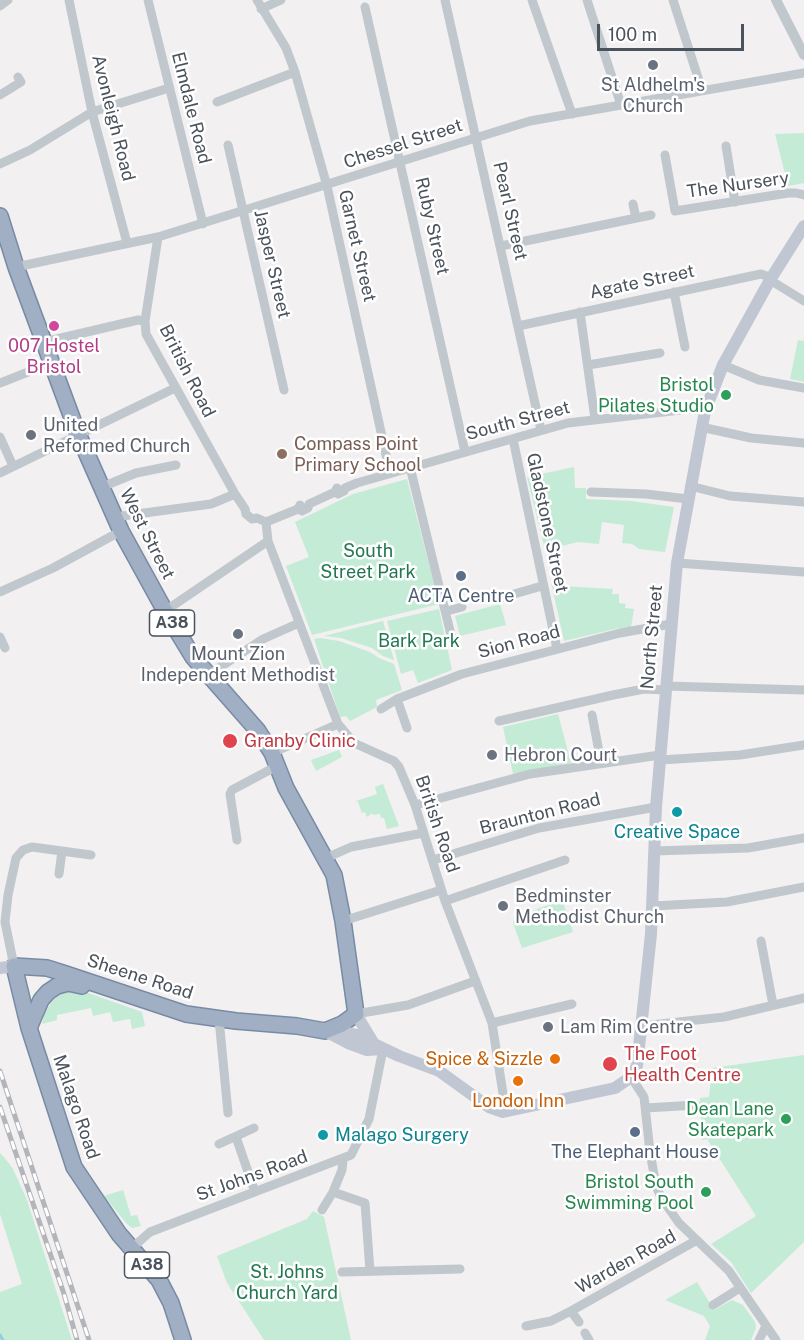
<!DOCTYPE html>
<style>
body{margin:0}
#map{position:relative;width:804px;height:1340px;overflow:hidden;background:#f2f0f0;font-family:"Public Sans",sans-serif}
canvas{display:block}
.scale{position:absolute;left:597px;top:24px;width:147px;height:27px;box-sizing:border-box;border:3px solid #4a525c;border-top:0;padding-left:8px;font-size:18px;line-height:21px;white-space:nowrap;color:#4a525c;-webkit-text-stroke:4px #fff;paint-order:stroke}
</style>
<div id="map">
<canvas width="804" height="1340"></canvas>
<div class="scale">100 m</div>
</div>
<script>
const c = document.querySelector('canvas').getContext('2d');
c.lineJoin = 'round';
function fillPath(path, color) {
  c.fillStyle = color;
  c.fill(path, 'evenodd');
}
function toPath(rows) {
  const path = new Path2D();
  for (const r of rows) {
    path.moveTo(r[0], r[1]);
    for (let i = 2; i < r.length; i += 2) path.lineTo(r[i], r[i + 1]);
  }
  return path;
}
function trace(path, color, width, dash) {
  c.strokeStyle = color;
  c.lineWidth = width;
  c.lineCap = dash ? 'butt' : 'round';
  c.setLineDash(dash || []);
  c.stroke(path);
}
function write(font, color, halo, rows, align = 'center') {
  c.font = font + ' "Public Sans",sans-serif';
  c.lineWidth = 5;
  c.setLineDash([]);
  c.textBaseline = 'middle';
  c.strokeStyle = halo;
  c.fillStyle = color;
  for (const [text, x, y, turn = 0] of rows) {
    c.save();
    c.translate(x, y);
    c.rotate((+turn || 0) * Math.PI / 180);
    c.textAlign = isNaN(turn) ? turn : align;
    if (halo) c.strokeText(text, 0, 0);
    c.fillText(text, 0, 0);
    c.restore();
  }
}
fillPath(toPath([
 [804,133,804,183,788,186,775,134],
 [798,340,804,341,804,382,790,379],
 [574,467,575,488,586,488,586,499,631,501,674,507,665,552,639,549,632,544,622,543,624,525,602,522,599,544,578,542,545,550,527,477],
 [407,479,439,604,312,635,286,566,309,557,295,522,353,494],
 [561,581,562,586,613,589,612,594,619,594,619,603,626,604,625,608,634,609,631,627,619,628,564,641,551,582],
 [500,604,506,625,460,636,455,616],
 [439,609,452,670,418,683,413,670,401,674,387,621],
 [383,621,394,660,383,656,372,648,341,638,324,636],
 [320,638,339,641,370,652,379,658,394,664,402,690,376,700,377,707,350,721,346,716,340,717,314,639],
 [558,714,571,763,513,774,503,727],
 [339,750,342,757,316,771,311,760],
 [383,784,399,826,387,829,384,818,381,818,380,814,373,815,372,813,367,817,365,812,362,813,358,802,356,801,377,794,375,787],
 [556,902,563,902,573,932,522,948,513,923,514,919,516,917],
 [77,989,142,1012,145,1026,132,1029,130,1019,113,1022,110,1012,93,1016,91,1008,57,1015,57,1020,42,1024,45,1012,54,999,66,991],
 [804,1055,804,1242,751,1293,731,1262,711,1244,756,1216,707,1139,702,1140,700,1098,709,1097,712,1068],
 [0,1153,4,1157,13,1169,27,1200,72,1340,0,1340,0,1292,22,1284,0,1214],
 [123,1190,131,1216,137,1215,141,1226,132,1228,127,1224,104,1196],
 [313,1211,324,1217,351,1340,264,1340,227,1283,217,1256,307,1219],
 [697,1282,714,1310,732,1300,743,1305,755,1322,756,1328,751,1340,705,1340,710,1326,704,1316,665,1300]
]), '#c4ebd5');
trace(toPath([
 [0,1335,3,1340]
]), '#95cee3', 3);
const trunk = toPath([
 [0,216,16,267,78,434,121,531,165,611,193,657,258,731,272,753,286,788,334,875,343,921,356,1014,342,1024,325,1031,297,1026,236,1021,186,1014,66,974,47,968,14,966,29,1028,74,1167,119,1234,159,1280,171,1303,183,1340],
 [29,1028,41,1000,48,992,57,986,68,983,82,986]
]);
trace(trunk, '#788ba5', 18);
trace(toPath([
 [69,0,92,112,127,243],
 [148,0,203,224],
 [257,0,286,48,295,72,327,186,390,473],
 [445,0,541,430],
 [532,0,572,114],
 [587,0,621,105],
 [673,0,702,90],
 [0,6,8,0],
 [365,7,465,452],
 [261,9,281,0],
 [0,95,21,82,18,77],
 [217,102,295,72],
 [228,145,284,390],
 [726,146,735,202],
 [665,155,675,211,788,193,796,193,804,195],
 [0,164,30,150,92,112,169,88],
 [633,204,636,218],
 [158,237,145,321,146,334,235,494,245,509,246,514,252,519,257,518,266,522],
 [501,246,651,215],
 [16,267,158,237,530,121,804,73],
 [770,280,804,301],
 [674,292,685,347],
 [580,312,595,419],
 [518,326,761,274,772,278],
 [44,342,138,320,145,321],
 [588,365,660,353],
 [723,365,759,380,804,388],
 [0,383,51,363],
 [701,427,751,438,804,443],
 [0,437,13,466],
 [513,439,557,649],
 [410,467,451,635],
 [0,473,175,388],
 [690,486,730,496,804,502],
 [102,487,136,473,176,465],
 [335,492,338,494,344,491,345,488,357,483,568,423,689,409,705,411],
 [591,492,646,494,688,499],
 [299,509,302,511,308,508,309,504,335,492,337,488],
 [115,517,211,504,235,494],
 [266,522,268,541,338,724,354,743,394,761,399,767,415,805,445,901,492,1023,504,1100,503,1112],
 [266,522,298,509,300,505],
 [677,563,804,572],
 [0,592,53,568,121,531],
 [500,598,542,586],
 [165,611,268,541],
 [447,611,462,607],
 [0,637,5,648],
 [208,675,263,639,299,623],
 [666,686,804,690],
 [397,699,407,728],
 [381,709,397,699,462,674,620,633,671,624],
 [592,715,601,762],
 [499,721,613,695,644,689,665,690],
 [272,753,338,724],
 [660,760,740,755,804,745],
 [415,805,530,774,660,755],
 [237,840,230,794,232,790,277,766],
 [654,851,748,848,804,838],
 [326,858,351,847,423,833],
 [433,860,539,828,656,807],
 [59,874,62,851],
 [445,901,565,860],
 [653,906,727,902,804,887],
 [343,921,441,890],
 [761,941,773,1005],
 [14,966,5,922,8,895,16,858,23,850,32,847,91,855],
 [356,1014,408,1005,475,981],
 [219,1019,228,1113],
 [492,1023,572,1004],
 [642,1026,724,1017,804,998],
 [631,1077,644,1097,650,1152,656,1186,662,1199,679,1223,729,1271,776,1340],
 [646,1108,696,1105],
 [236,1137,255,1192],
 [219,1144,254,1128],
 [333,1192,365,1203,370,1271],
 [322,1210,333,1192,342,1170,343,1160],
 [132,1248,150,1232,351,1155,369,1119,383,1049],
 [342,1272,460,1269],
 [713,1305,740,1288],
 [571,1311,579,1322],
 [526,1326,551,1321,571,1311,697,1240],
 [585,1333,589,1340],
 [759,1340,766,1326]
]), '#c0c7cd', 9);
trace(toPath([
 [776,0,804,55]
]), '#c0c7cd', 10);
trace(toPath([
 [0,968,14,966],
 [356,1014,374,1044,399,1056,439,1071,489,1107,503,1112,615,1088,631,1077,637,1066,651,934,656,807,677,563,705,411,723,365,770,280,804,226],
 [325,1031,348,1043,367,1050,383,1049],
 [330,1031,344,1032,370,1038]
]), '#c0c7d2', 12);
trace(trunk, '#a0afc3', 15);
const rail = toPath([
 [0,1071,89,1340],
 [0,1107,64,1294,77,1340]
]);
trace(rail, '#b3b5ba', 5);
trace(rail, '#fff', 3, [9]);
for (const [x, y, r, color] of [
 [653,65,6,"#6b7280"],
 [54,326,6,"#d1479c"],
 [726,395,6,"#2e9e5b"],
 [31,435,6,"#6b7280"],
 [282,454,6,"#8d6e63"],
 [461,576,6,"#5c6f8a"],
 [238,634,6,"#6b7280"],
 [230,741,8,"#e0444e"],
 [492,755,6,"#6b7280"],
 [677,812,6,"#0f9aa8"],
 [503,906,6,"#6b7280"],
 [548,1027,6,"#6b7280"],
 [555,1059,6,"#e8710a"],
 [610,1064,8,"#e0444e"],
 [518,1081,6,"#e8710a"],
 [786,1119,6,"#2e9e5b"],
 [635,1132,6,"#5c6f8a"],
 [323,1135,6,"#0f9aa8"],
 [706,1192,6,"#2e9e5b"]
]) {
  const dot = new Path2D();
  dot.arc(x, y, r, 0, 2 * Math.PI);
  c.fillStyle = color;
  c.fill(dot);
  trace(dot, '#fff', 2);
}
for (const [x, y, w] of [
 [172,623,45],
 [147,1265,45]
]) {
  const box = new Path2D();
  box.roundRect(x - w / 2, y - 13, w, 26, 4.5);
  c.fillStyle = '#fff';
  c.fill(box);
  trace(box, '#4a525c', 1.5);
}
write('bold 16px', '#4a525c', null, [
 ["A38",172,623],
 ["A38",147,1265]
]);
write('18px', '#5b616d', '#fff', [
 ["St Aldhelm's",653,85,"center"],
 ["Church",653,106,"center"],
 ["United",43,425],
 ["Reformed Church",43,446],
 ["Mount Zion",238,654,"center"],
 ["Independent Methodist",238,675,"center"],
 ["Hebron Court",504,755],
 ["Bedminster",515,896],
 ["Methodist Church",515,917],
 ["Lam Rim Centre",560,1027]
], 'left');
write('18px', '#4a525c', '#fff', [
 ["Elmdale Road",191,108,76],
 ["Avonleigh Road",113,118,76],
 ["Chessel Street",403,144,-18],
 ["The Nursery",738,185,-8],
 ["Pearl Street",510,211,77],
 ["Ruby Street",432,226,77],
 ["Garnet Street",357,246,77],
 ["Jasper Street",272,264,77],
 ["Agate Street",642,282,-12],
 ["British Road",187,371,63],
 ["South Street",518,421,-15],
 ["Gladstone Street",547,523,78],
 ["West Street",147,534,63],
 ["North Street",652,637,-85],
 ["Sion Road",519,642,-15],
 ["Braunton Road",540,814,-14],
 ["British Road",437,824,71],
 ["Sheene Road",140,977,18],
 ["Malago Road",76,1107,71],
 ["St Johns Road",252,1176,-20],
 ["Warden Road",626,1262,-29]
]);
write('18px', '#b23c85', '#fff', [
 ["007 Hostel",54,346],
 ["Bristol",54,367]
]);
write('18px', '#27864d', '#fff', [
 ["Bristol",714,385],
 ["Pilates Studio",714,406],
 ["Dean Lane",774,1109],
 ["Skatepark",774,1130],
 ["Bristol South",694,1182],
 ["Swimming Pool",694,1203]
], 'right');
write('18px', '#785e54', '#fff', [
 ["Compass Point",294,444],
 ["Primary School",294,465]
], 'left');
write('18px', '#217751', '#fff', [
 ["South",368,551],
 ["Street Park",368,572],
 ["Bark Park",419,641],
 ["St. Johns",287,1272],
 ["Church Yard",287,1293]
]);
write('18px', '#4e5e75', '#fff', [
 ["ACTA Centre",461,596],
 ["The Elephant House",635,1152]
]);
write('18px', '#be3a42', '#fff', [
 ["Granby Clinic",244,741],
 ["The Foot",624,1054],
 ["Health Centre",624,1075]
], 'left');
write('18px', '#0d838f', '#fff', [
 ["Creative Space",677,832],
 ["Malago Surgery",335,1135,"left"]
]);
write('18px', '#c56008', '#fff', [
 ["Spice & Sizzle",543,1059],
 ["London Inn",518,1101,"center"]
], 'right');
</script>
